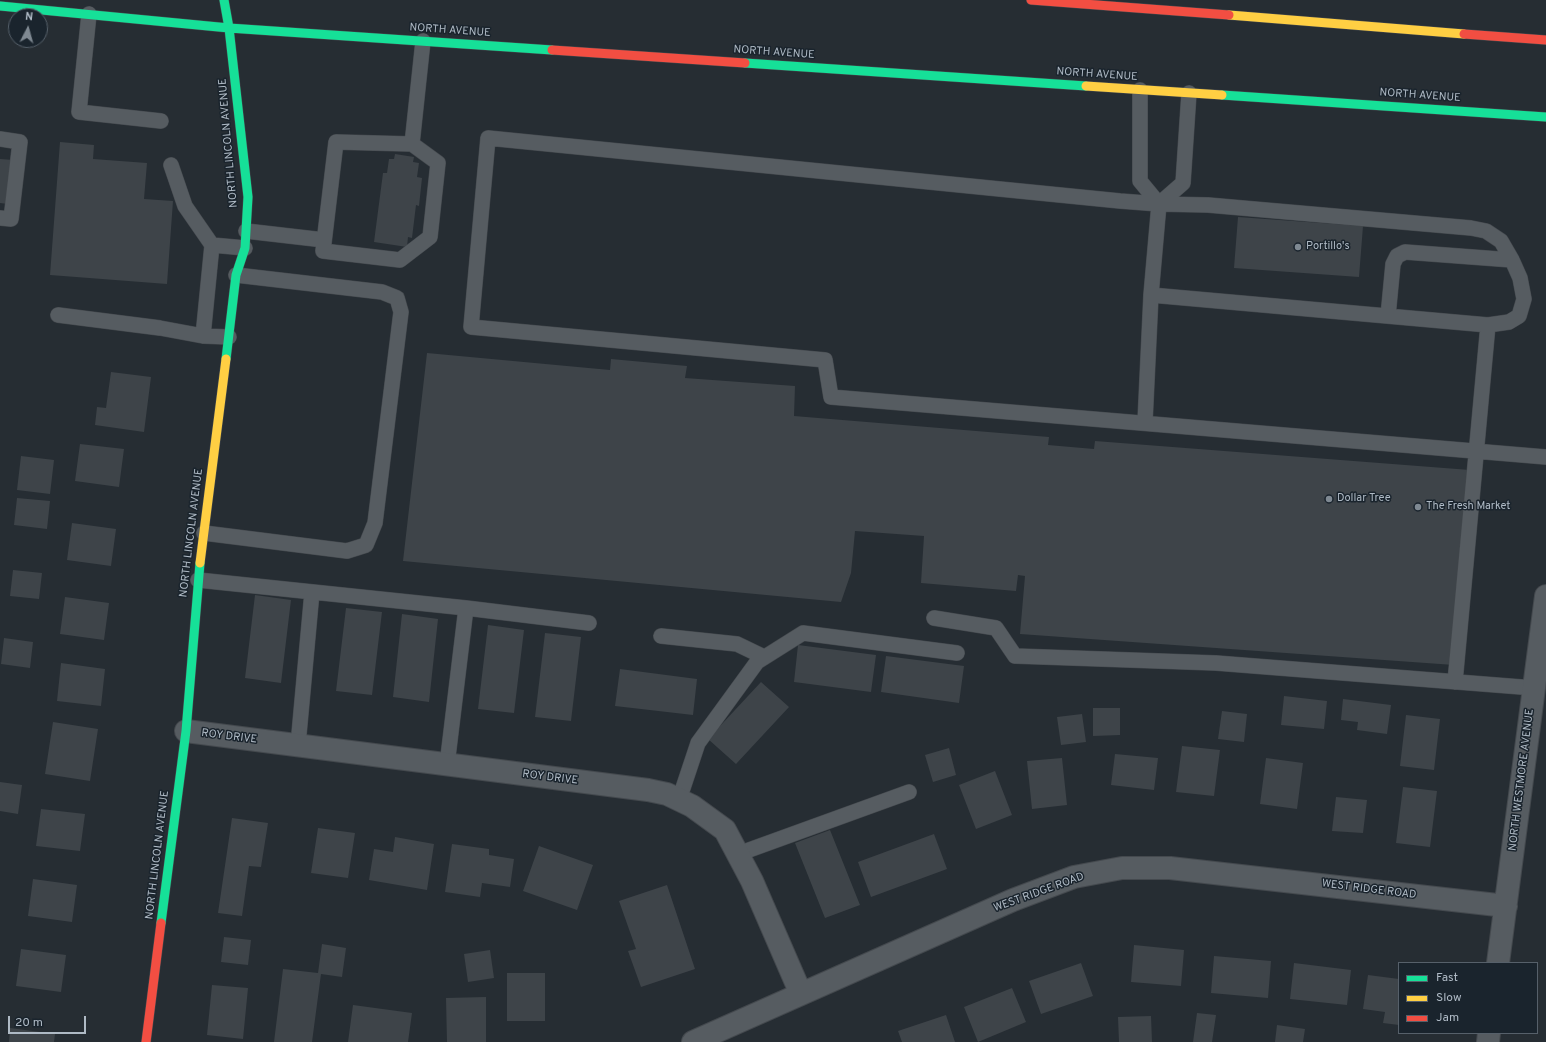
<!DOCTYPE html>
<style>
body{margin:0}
#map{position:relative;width:1546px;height:1042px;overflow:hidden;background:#262d33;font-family:Overpass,sans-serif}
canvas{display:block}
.legend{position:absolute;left:1398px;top:962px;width:140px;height:72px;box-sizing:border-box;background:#1a242d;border:1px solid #56606a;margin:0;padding:5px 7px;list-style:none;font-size:12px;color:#afbac5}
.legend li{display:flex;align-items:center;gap:8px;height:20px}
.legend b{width:20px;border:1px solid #56606a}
.north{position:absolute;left:8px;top:8px;width:40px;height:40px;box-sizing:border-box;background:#1a242d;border:1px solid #56606a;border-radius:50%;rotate:6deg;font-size:11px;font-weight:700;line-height:16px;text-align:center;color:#afbac5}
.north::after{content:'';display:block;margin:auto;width:14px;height:18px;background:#7f8992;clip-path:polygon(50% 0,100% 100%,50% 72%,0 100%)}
.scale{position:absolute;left:8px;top:1016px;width:78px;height:18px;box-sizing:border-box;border:2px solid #afbac5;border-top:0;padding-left:5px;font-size:12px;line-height:14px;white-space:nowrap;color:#afbac5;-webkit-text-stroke:3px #1a242d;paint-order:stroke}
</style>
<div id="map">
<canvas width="1546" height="1042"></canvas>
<ul class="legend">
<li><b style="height:5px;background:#16e098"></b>Fast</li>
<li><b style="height:5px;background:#ffcf43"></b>Slow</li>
<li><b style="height:5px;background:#f24e42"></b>Jam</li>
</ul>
<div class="north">N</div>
<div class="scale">20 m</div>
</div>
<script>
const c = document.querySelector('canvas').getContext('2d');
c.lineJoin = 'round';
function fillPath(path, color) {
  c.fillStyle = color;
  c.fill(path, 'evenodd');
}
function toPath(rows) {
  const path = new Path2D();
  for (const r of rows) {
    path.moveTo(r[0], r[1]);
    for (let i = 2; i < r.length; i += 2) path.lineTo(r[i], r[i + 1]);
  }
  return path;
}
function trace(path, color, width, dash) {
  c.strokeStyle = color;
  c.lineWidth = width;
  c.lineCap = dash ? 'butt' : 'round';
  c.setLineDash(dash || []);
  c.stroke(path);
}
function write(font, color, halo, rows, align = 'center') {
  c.font = font + ' Overpass,sans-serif';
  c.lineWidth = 3;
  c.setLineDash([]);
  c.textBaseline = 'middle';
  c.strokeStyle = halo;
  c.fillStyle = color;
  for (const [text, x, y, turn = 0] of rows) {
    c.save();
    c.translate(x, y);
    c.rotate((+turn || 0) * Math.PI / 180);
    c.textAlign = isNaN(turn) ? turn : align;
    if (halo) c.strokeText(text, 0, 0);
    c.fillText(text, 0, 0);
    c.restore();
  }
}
fillPath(toPath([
 [60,142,94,145,93,159,147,163,144,199,173,201,167,284,50,275],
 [395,154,414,157,413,162,419,163,417,177,422,178,419,206,416,205,412,238,408,237,407,247,374,242,383,173,387,173,389,159,394,159],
 [0,159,13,160,8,204,0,203],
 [1238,217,1363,226,1359,277,1234,268],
 [427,353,610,370,611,359,687,366,685,378,795,386,794,416,1049,437,1048,445,1094,449,1095,441,1470,470,1454,665,1020,634,1025,576,1018,575,1016,591,921,583,924,536,855,531,851,573,841,602,403,561],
 [111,372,151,377,144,432,95,425,97,407,106,408],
 [80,444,124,449,119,487,75,481],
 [21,456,54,460,50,494,17,490],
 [17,498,50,501,47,529,14,525],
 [72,523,116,529,111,566,67,560],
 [13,570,42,573,39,599,10,596],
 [255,595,291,600,281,683,245,678],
 [65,597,109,603,104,640,60,634],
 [346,608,382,612,372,695,336,691],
 [402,614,438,619,429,702,393,697],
 [488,625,524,630,514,713,478,709],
 [545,633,581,637,571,721,535,717],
 [4,638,33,642,30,668,1,664],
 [798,645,876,655,871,692,794,682],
 [886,656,964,666,959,703,881,692],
 [61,663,105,669,101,706,57,701],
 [620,669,697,679,693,715,615,706],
 [761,682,789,707,736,764,708,739],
 [1284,696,1327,701,1324,729,1281,725],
 [1343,699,1391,705,1387,734,1357,730,1358,722,1341,720],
 [1093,708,1120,708,1120,735,1093,736],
 [1222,711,1247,714,1244,742,1218,739],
 [1082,714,1086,742,1061,745,1057,717],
 [1406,715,1440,719,1434,770,1400,766],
 [53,722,98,729,90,781,45,774],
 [1182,746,1220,750,1214,796,1176,792],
 [949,748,956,775,933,782,925,755],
 [1115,754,1158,758,1154,790,1111,785],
 [1062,758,1067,805,1032,809,1027,761],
 [1266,758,1303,763,1297,809,1260,804],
 [995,771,1012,815,976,829,959,785],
 [0,782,22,785,18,814,0,811],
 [1403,787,1437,791,1430,847,1396,843],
 [1336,797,1367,800,1363,833,1332,831],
 [41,809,85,814,80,851,36,846],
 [232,818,268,823,261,867,249,866,242,916,218,913],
 [318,828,355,833,348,878,311,873],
 [830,830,860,905,825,918,795,843],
 [934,834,947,869,871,897,858,862],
 [395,837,434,844,427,890,369,880,374,849,393,852],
 [452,844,489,849,489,855,514,859,510,887,482,883,480,897,445,892],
 [539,846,593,865,577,910,523,891],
 [33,879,77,885,72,922,28,916],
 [667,885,695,969,641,987,628,951,636,949,619,901],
 [224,937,251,940,248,965,221,962],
 [322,944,346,948,342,977,321,974,312,1042,274,1042,283,969,318,973],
 [1134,945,1184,950,1181,986,1131,982],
 [21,949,66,955,61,992,16,986],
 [490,950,494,978,468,982,464,954],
 [1214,956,1271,961,1268,998,1211,993],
 [1081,963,1093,996,1041,1014,1029,981],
 [1294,963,1351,970,1347,1005,1290,999],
 [507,973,545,973,545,1021,507,1021],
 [1368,975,1399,979,1399,1025,1383,1023,1385,1012,1363,1009],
 [212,985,248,988,243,1039,207,1035],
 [1012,988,1026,1022,978,1042,964,1007],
 [486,997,486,1042,447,1042,446,998],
 [353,1005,412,1013,408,1042,348,1042],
 [1197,1013,1216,1015,1212,1042,1193,1042],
 [946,1015,955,1042,902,1042,898,1031],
 [1151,1016,1152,1042,1119,1042,1118,1017],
 [1277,1025,1305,1029,1303,1042,1275,1042],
 [10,1028,55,1034,54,1042,9,1042]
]), '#3e4449');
const lane = toPath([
 [89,14,79,112,161,121],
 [1140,90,1140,181,1159,204,1183,183,1189,93],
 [0,139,20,142,11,219,0,218],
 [412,144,336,142,323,251,400,260,430,237,438,163,412,144,423,41],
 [171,165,185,206,212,245,203,336],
 [246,231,324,240],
 [212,245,245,248],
 [1151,295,1488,325,1455,682],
 [58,315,160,328,203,336,229,337],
 [1388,316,1393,264,1397,256,1405,252,1512,260],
 [1488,325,1509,322,1519,316,1524,299,1520,278,1512,260,1501,241,1486,231,1471,228,1208,205,1159,204,1120,201,488,138,471,327,825,360,831,397,1546,457],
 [1145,422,1151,295,1159,204],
 [204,533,347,551,366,545,375,523,401,312,397,298,382,292,236,275],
 [198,580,466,608],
 [934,618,996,628,1015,656,1216,663,1534,688],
 [661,636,737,644,764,657],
 [298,745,312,592],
 [447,765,466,608,589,623],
 [679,800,698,743,757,662,803,633,957,653],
 [738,854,909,792]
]);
const street = toPath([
 [186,731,648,790,667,794,692,806,725,830,752,881,801,994],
 [1498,963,1546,596],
 [693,1042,1013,900,1074,877,1122,868,1170,868,1506,906],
 [1488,1042,1489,1033]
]);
const fast = toPath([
 [224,0,229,28,248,197,245,248,236,275,226,359],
 [0,6,229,28,552,50],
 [745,63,1086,86],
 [1222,95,1546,117],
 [161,923,186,731,200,563]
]);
const slow = toPath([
 [1229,15,1464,34],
 [1086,86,1222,95],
 [200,563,226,359]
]);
const jam = toPath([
 [1031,0,1229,15],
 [1464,34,1546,40],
 [552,50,745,63],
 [146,1042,161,923]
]);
trace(lane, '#44494e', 16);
trace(street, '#44494e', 24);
trace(fast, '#44494e', 10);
trace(slow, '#44494e', 10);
trace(jam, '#44494e', 10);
trace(lane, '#565c61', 15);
trace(street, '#565c61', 22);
trace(fast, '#16e098', 9);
trace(slow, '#ffcf43', 9);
trace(jam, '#f24e42', 9);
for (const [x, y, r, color] of [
 [1298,247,4,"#7f8992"],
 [1329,499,4,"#7f8992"],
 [1418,507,4,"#7f8992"]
]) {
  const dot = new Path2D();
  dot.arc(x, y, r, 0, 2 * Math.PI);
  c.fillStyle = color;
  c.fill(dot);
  trace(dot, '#1a242d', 1.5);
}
write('11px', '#afbac5', '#1a242d', [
 ["NORTH AVENUE",450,31,4],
 ["NORTH AVENUE",774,53,4],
 ["NORTH AVENUE",1097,75,4],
 ["NORTH AVENUE",1420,96,4],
 ["NORTH LINCOLN AVENUE",229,143,-95],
 ["NORTH LINCOLN AVENUE",192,533,-83],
 ["ROY DRIVE",229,737,7],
 ["ROY DRIVE",550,778,7],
 ["NORTH WESTMORE AVENUE",1522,780,-83],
 ["NORTH LINCOLN AVENUE",158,855,-83],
 ["WEST RIDGE ROAD",1369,890,7],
 ["WEST RIDGE ROAD",1039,893,-20]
]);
write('11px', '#afbac5', '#1a242d', [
 ["Portillo's",1306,247],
 ["Dollar Tree",1337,499],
 ["The Fresh Market",1426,507]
], 'left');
</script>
